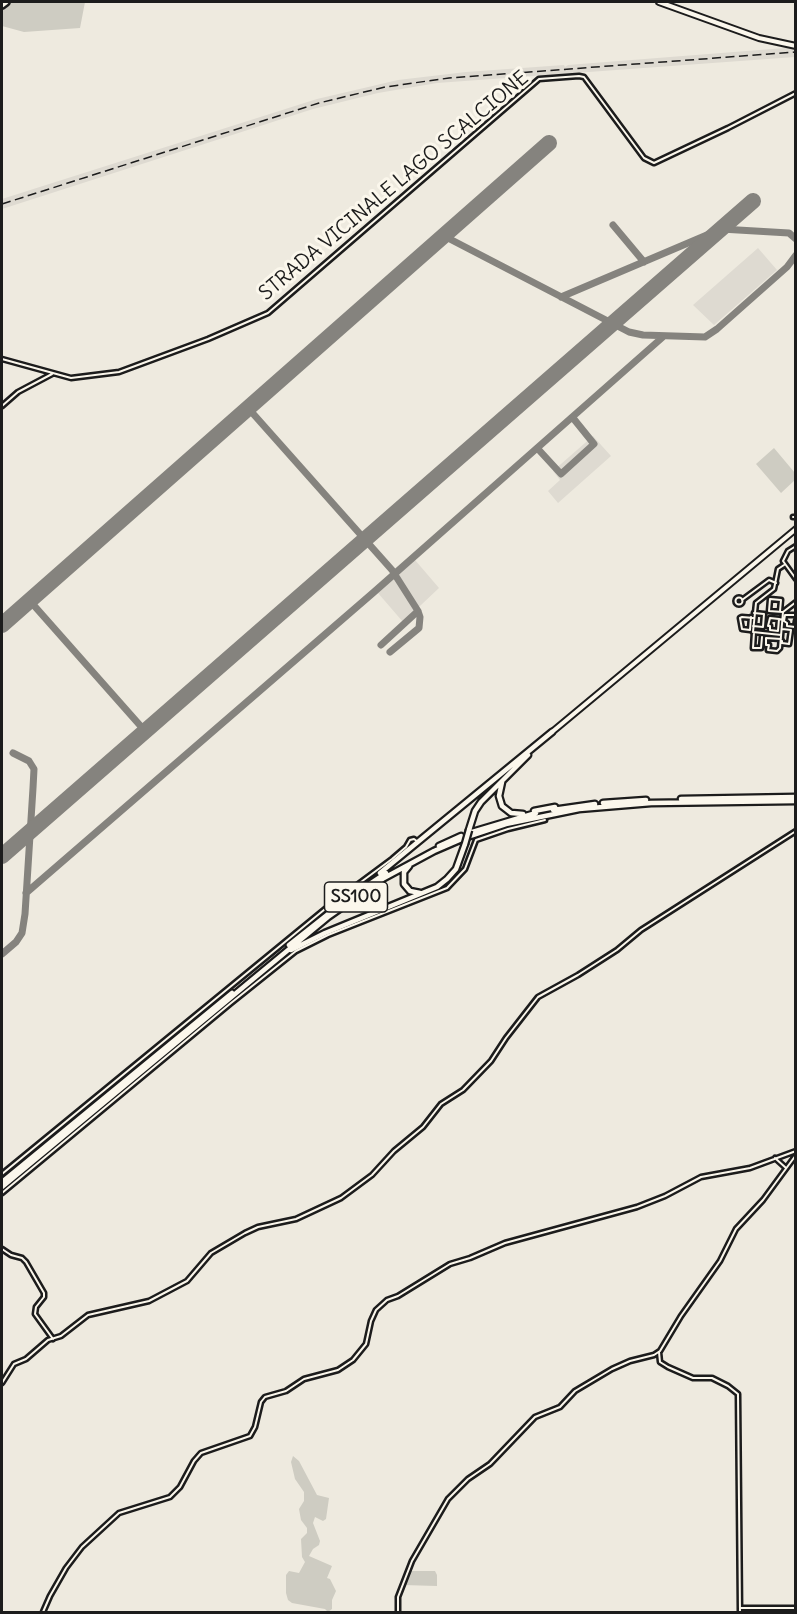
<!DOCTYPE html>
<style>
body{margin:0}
#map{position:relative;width:797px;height:1614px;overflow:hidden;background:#eeeadf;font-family:Delius,sans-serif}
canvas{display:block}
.frame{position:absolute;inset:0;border:3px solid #1c1c1c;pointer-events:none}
</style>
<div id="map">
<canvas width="797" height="1614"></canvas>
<div class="frame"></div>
</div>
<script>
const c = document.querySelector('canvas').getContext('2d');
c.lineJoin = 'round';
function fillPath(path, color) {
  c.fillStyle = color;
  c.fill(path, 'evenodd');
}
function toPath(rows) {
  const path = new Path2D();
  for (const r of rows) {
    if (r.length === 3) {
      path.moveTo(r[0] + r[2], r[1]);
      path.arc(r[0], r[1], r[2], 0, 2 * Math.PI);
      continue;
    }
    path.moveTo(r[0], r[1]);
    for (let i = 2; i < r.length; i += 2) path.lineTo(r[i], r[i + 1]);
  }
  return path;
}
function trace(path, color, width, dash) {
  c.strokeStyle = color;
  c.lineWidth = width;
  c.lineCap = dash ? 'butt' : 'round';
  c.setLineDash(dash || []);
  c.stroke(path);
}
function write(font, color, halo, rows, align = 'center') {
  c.font = font + ' Delius,sans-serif';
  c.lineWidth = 6;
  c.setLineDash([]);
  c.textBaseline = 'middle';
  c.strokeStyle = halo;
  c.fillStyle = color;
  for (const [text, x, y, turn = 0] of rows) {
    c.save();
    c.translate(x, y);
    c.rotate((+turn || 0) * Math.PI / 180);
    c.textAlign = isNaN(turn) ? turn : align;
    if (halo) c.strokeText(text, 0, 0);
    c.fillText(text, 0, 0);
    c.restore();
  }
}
fillPath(toPath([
 [785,48,795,48,795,57,437,83,378,93,313,109,2,209,2,199,317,99,398,80,466,72,564,65,565,67,568,65],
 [758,248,777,270,714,325,693,305],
 [593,436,611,456,558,503,548,491,560,480,553,471],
 [415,560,439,588,403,622,378,593]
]), '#dedad1');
fillPath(toPath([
 [9,2,85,2,80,28,24,32,2,26,2,7],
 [774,448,795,473,795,480,781,493,756,464],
 [293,1456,299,1461,317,1495,329,1498,326,1519,323,1521,315,1517,313,1523,320,1541,319,1545,313,1549,309,1556,332,1566,327,1578,330,1579,336,1591,332,1600,332,1609,328,1612,325,1609,292,1603,288,1600,286,1593,286,1575,289,1571,299,1573,305,1562,302,1557,301,1539,307,1533,307,1528,301,1520,299,1509,304,1501,304,1492,295,1479,291,1462],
 [408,1571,435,1571,437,1575,437,1586,403,1585]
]), '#ceccc2');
trace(toPath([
 [613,225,644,262],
 [444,236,629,332,643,335,705,337,717,329,787,267,796,255],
 [561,297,721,229,789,233,796,239],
 [248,408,392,570,418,611,420,617,419,628,390,652],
 [538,449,561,474,594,444,573,418],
 [30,601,145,731],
 [381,645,418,611],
 [26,893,374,592,664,336],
 [2,954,16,942,22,933,25,914,33,788,34,769,29,761,13,753]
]), '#85837e', 7);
trace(toPath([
 [2,625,549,143],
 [2,856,753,201]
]), '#85837e', 16);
const minor = toPath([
 [2,359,71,378,119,372,208,339,268,313,539,79,579,76,584,77,644,158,654,163,728,128,796,93],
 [2,406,18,392,52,374],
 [793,517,796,517],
 [796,546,788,551,783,561,796,579],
 [739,601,3.5],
 [742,600,769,580,776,583],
 [780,611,781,600,770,599,769,611,783,612],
 [796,615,785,615,784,621,787,623,787,626,795,627,796,621],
 [751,617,750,630,742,629,740,618,742,617,754,618],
 [779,619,778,631,770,630,770,626,768,626,770,618,779,619,783,620],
 [753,626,763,627,764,614,754,613],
 [782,629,791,630,789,644,782,643,782,641],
 [754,632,753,648,761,648,762,637],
 [781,635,753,632,756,603,774,589,778,569,784,565],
 [781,639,766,638,766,645,769,645,768,650,777,651,780,648,783,612,796,602],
 [775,1158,786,1168],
 [2,1174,330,905,392,859,406,847,410,840,414,839,418,842],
 [2,1193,231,1003,296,951,328,935,447,888,465,869,476,840,508,829,545,820],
 [2,1249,11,1255,22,1258,26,1262,44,1293,44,1297,36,1307,35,1314,53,1339],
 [659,1352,660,1362,668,1367,693,1378,712,1378,728,1386,738,1394,740,1612],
 [2,1383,14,1364,26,1359,48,1340,61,1336,88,1315,149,1301,187,1281,211,1253,245,1233,258,1227,296,1219,341,1198,372,1175,394,1151,423,1127,441,1104,463,1090,491,1061,506,1038,538,997,578,975,617,950,641,930,796,831],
 [740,1608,796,1608],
 [43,1612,50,1596,66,1568,82,1547,119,1513,170,1497,180,1487,194,1461,201,1453,250,1436,255,1427,261,1402,265,1397,286,1391,304,1379,338,1370,353,1360,366,1344,371,1321,376,1310,387,1300,398,1296,450,1264,470,1258,505,1243,637,1207,665,1196,701,1177,750,1168,796,1151],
 [398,1612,398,1597,412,1561,448,1499,468,1479,490,1464,535,1417,560,1407,575,1391,612,1369,630,1361,654,1355,660,1351,681,1316,720,1261,736,1229,763,1200,796,1155]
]);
const secondary = toPath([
 [659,2,759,38,796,46],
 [552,732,796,529]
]);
const trunk = toPath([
 [502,782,499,796,502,806,511,813,523,814],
 [681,799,796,797],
 [603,803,646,800],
 [553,810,595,804],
 [534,811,555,807],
 [469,830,475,811,481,802,528,755],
 [469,833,536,813],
 [439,846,461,836],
 [409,866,404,872,404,884,410,891,420,893],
 [380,873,552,732],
 [356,893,386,873],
 [334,907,356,891],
 [289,945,337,907],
 [291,950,325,933,437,887,447,879,456,869,465,844],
 [2,1182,232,993],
 [2,1187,328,917,384,878,434,851,464,838,506,824,579,809,651,803,796,801]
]);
const motorway = toPath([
 [2,5,6,2]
]);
trace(minor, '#1c1c1c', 7);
trace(secondary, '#1c1c1c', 8);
trace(trunk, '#1c1c1c', 9);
trace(motorway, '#1c1c1c', 10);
trace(minor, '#fbf7ec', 2);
trace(secondary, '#fbf7ec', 4);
trace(trunk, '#fbf7ec', 4.5);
trace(motorway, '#fbf7ec', 5);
trace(toPath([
 [2,204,319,103,385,87,449,78,796,52]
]), '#1c1c1c', 1.5, [9, 4.5]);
const trunkBridge = toPath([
 [465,844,469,830]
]);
trace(trunkBridge, '#1c1c1c', 9, []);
trace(trunkBridge, '#fbf7ec', 4.5);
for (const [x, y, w] of [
 [356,897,63]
]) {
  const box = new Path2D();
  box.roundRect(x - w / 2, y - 15, w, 30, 4.5);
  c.fillStyle = '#fbf7ec';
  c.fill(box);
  trace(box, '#1c1c1c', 1.5);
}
write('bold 18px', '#1c1c1c', null, [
 ["SS100",356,897]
]);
write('20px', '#1c1c1c', '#fbf7ec', [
 ["STRADA VICINALE LAGO SCALCIONE",394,186,-40]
]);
</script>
